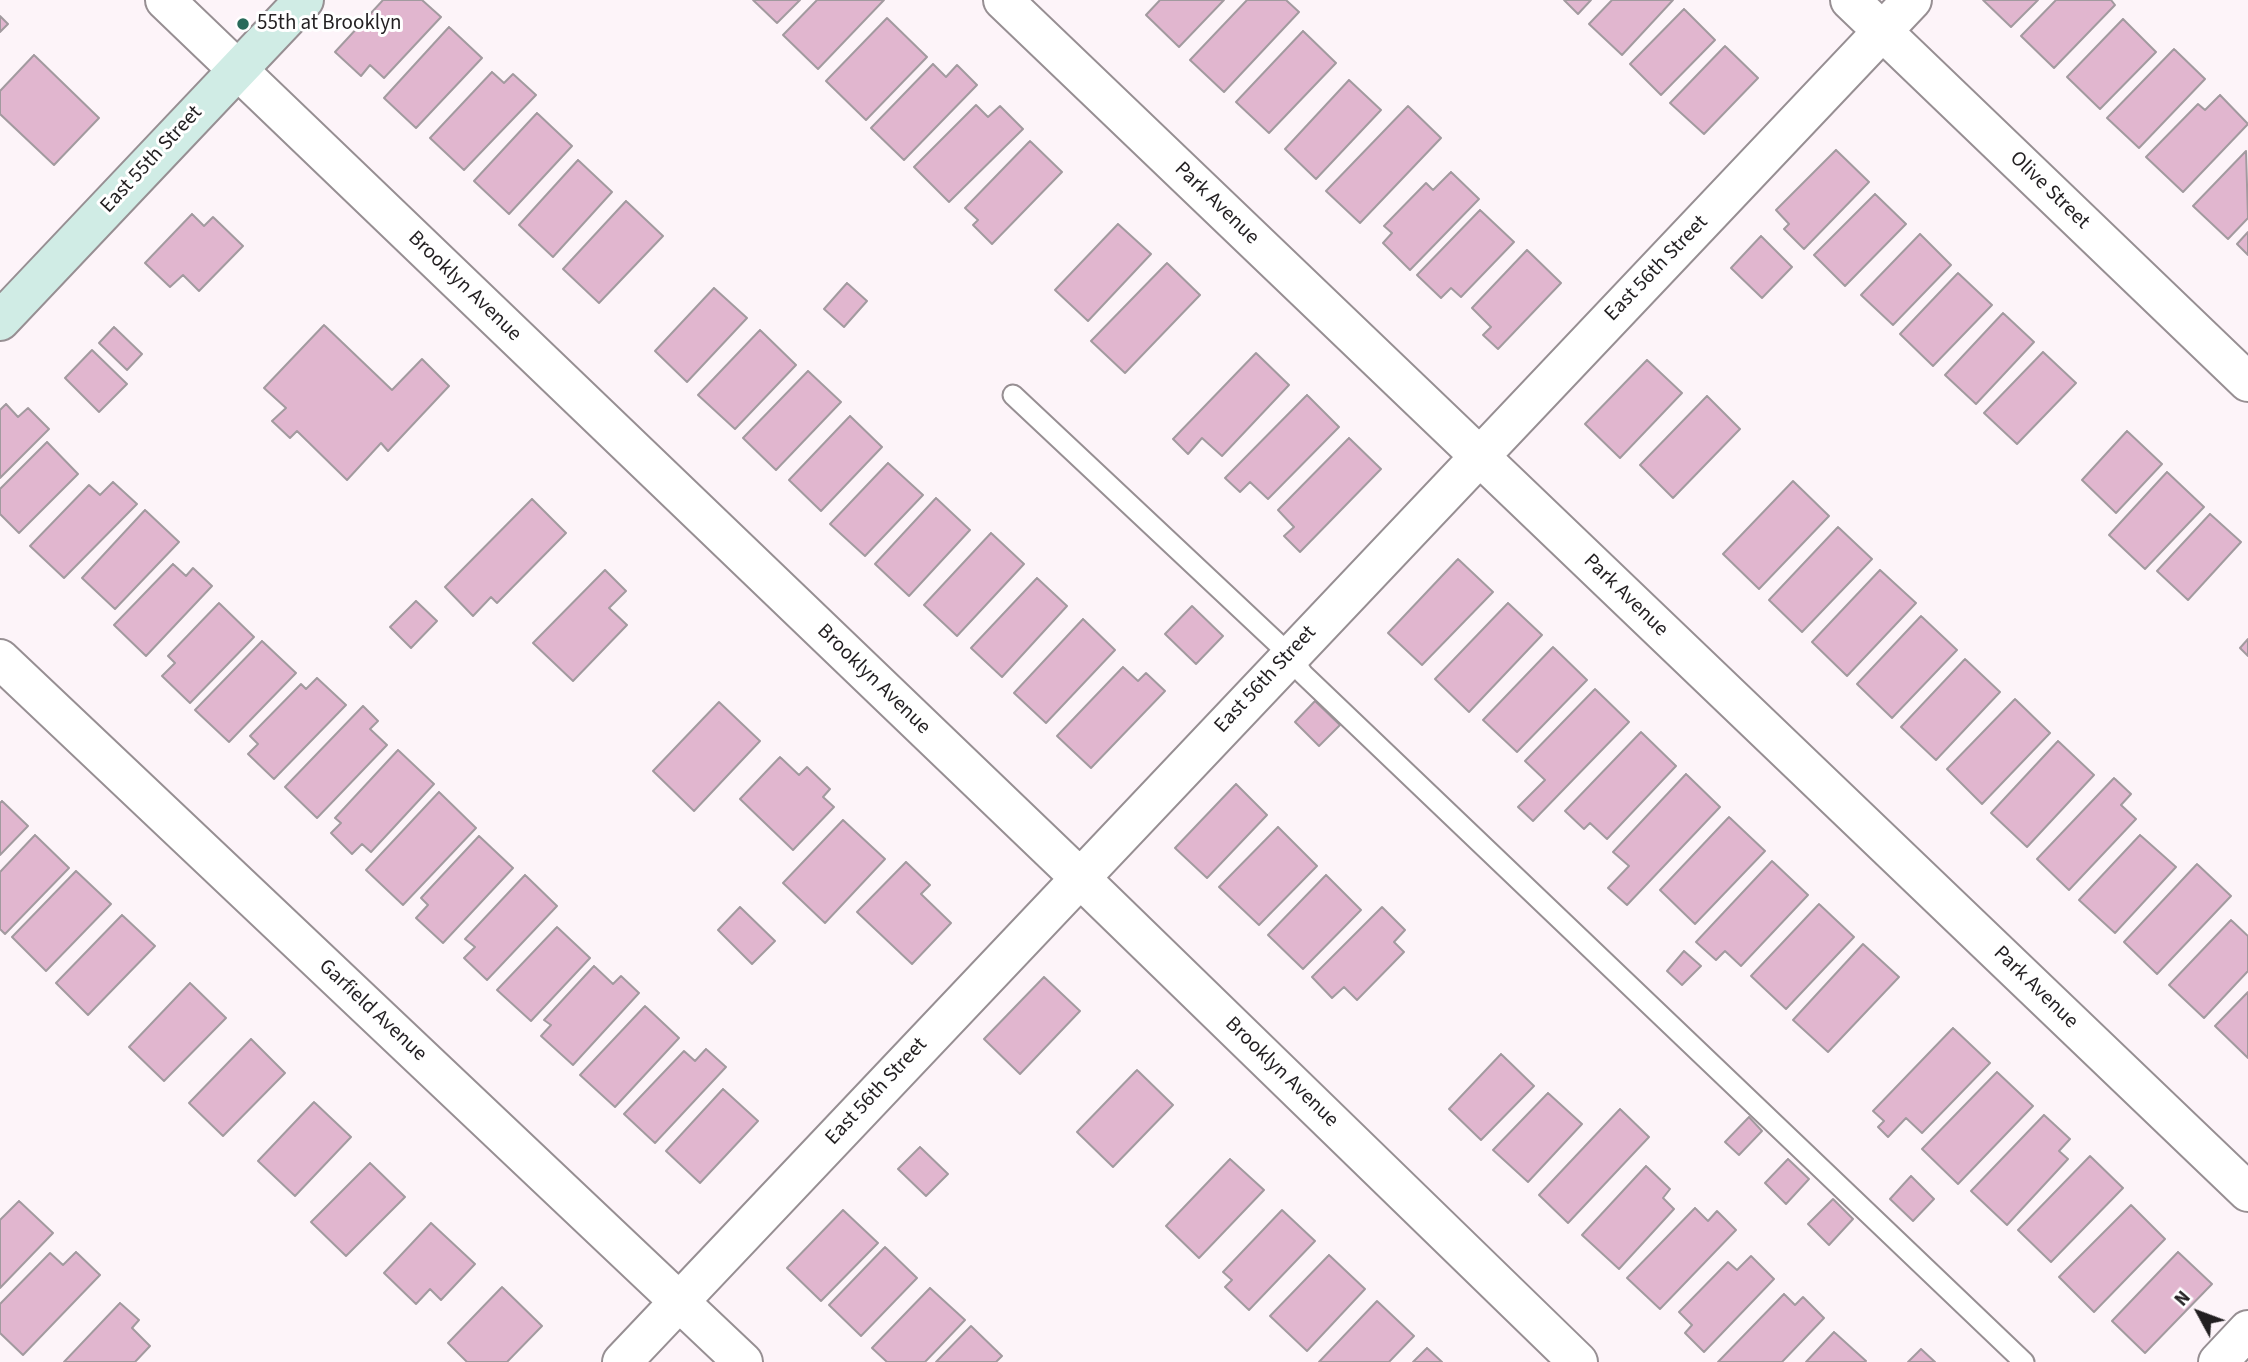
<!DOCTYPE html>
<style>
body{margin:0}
#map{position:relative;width:2248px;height:1362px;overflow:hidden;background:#fdf4f9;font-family:"Source Sans 3",sans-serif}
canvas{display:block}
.north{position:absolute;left:2164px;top:1278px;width:70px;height:70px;-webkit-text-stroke:5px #fff;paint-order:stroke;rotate:311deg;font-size:19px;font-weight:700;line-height:28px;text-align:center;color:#221f21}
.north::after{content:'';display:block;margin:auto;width:24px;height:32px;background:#221f21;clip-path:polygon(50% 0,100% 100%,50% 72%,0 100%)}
</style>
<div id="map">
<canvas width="2248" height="1362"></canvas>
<div class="north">N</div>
</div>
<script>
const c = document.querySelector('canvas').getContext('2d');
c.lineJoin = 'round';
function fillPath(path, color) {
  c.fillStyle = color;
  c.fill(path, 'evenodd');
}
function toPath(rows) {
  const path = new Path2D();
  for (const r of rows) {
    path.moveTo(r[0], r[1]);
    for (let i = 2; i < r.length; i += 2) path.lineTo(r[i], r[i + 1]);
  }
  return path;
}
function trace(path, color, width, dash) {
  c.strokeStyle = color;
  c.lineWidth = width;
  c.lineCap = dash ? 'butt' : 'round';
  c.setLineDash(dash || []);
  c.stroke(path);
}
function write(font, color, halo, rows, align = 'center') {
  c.font = font + ' "Source Sans 3",sans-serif';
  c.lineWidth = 6;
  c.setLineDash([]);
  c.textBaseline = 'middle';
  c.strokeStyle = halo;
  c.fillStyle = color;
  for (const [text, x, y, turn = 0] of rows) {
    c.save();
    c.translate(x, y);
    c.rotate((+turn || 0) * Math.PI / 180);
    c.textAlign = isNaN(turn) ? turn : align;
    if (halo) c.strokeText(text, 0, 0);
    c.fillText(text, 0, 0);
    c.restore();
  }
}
const building = toPath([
 [383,0,422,0,441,17,384,78,370,65,361,76,335,52,383,0],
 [753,0,800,0,777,23,753,0],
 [817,0,884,0,818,69,783,35,817,0],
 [1160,0,1224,0,1179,47,1146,15,1160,0],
 [1247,0,1286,0,1299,12,1224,92,1190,60,1247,0],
 [1564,0,1591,0,1578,14,1564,0],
 [1612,0,1673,0,1622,55,1589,24,1612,0],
 [1983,0,2038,0,2011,27,1983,0],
 [2056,0,2111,0,2115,5,2054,68,2021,36,2056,0],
 [1684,9,1715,40,1661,95,1630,64,1684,9],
 [0,16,8,24,0,32,0,16],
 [887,18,927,57,866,120,826,81,887,18],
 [2123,19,2156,52,2100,109,2067,77,2123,19],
 [449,27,482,58,416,128,384,98,449,27],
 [1303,31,1336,63,1269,133,1236,102,1303,31],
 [1725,46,1758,78,1704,134,1670,103,1725,46],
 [2174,49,2205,79,2139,148,2107,118,2174,49],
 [34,55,99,118,54,165,0,114,0,91,34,55],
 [933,64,946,77,957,65,977,85,904,160,871,128,933,64],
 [492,72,504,83,513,74,536,95,464,170,430,138,492,72],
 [1349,80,1381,110,1316,179,1285,149,1349,80],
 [2220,95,2248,124,2183,192,2146,157,2198,104,2205,110,2220,95],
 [976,105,988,117,1000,106,1023,129,949,202,914,167,976,105],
 [1408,106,1441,138,1360,223,1326,191,1408,106],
 [537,113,572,146,509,214,474,181,537,113],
 [1030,141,1062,172,992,244,973,225,978,220,965,208,1030,141],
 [1836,150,1869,182,1804,249,1784,229,1789,224,1776,210,1836,150],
 [2246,151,2248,218,2228,239,2193,206,2246,151],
 [578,160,612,192,553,257,519,225,578,160],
 [1451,172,1479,199,1410,270,1383,243,1392,233,1384,226,1426,183,1433,190,1451,172],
 [1875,194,1906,224,1845,286,1814,255,1875,194],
 [626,201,663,236,599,303,563,269,626,201],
 [1480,210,1514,242,1461,297,1451,288,1441,298,1417,275,1480,210],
 [192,214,204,226,213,217,243,246,199,291,183,275,170,287,145,263,192,214],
 [1118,224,1151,254,1088,321,1055,290,1118,224],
 [2248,232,2248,255,2237,244,2248,232],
 [1920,234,1951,265,1893,325,1861,295,1920,234],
 [1761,236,1792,267,1762,298,1731,268,1761,236],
 [1527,250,1561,283,1498,349,1483,335,1491,327,1472,308,1527,250],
 [1167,263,1200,295,1125,373,1091,341,1167,263],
 [1958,273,1992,305,1933,366,1900,334,1958,273],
 [847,283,867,301,844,327,824,309,847,283],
 [714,288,747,318,687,382,655,351,714,288],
 [2003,313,2034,342,1976,404,1945,375,2003,313],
 [324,325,392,390,422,359,449,386,388,451,381,443,347,480,297,431,290,438,272,421,286,408,264,388,324,325],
 [114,327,142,354,127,370,99,343,114,327],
 [760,330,796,365,735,429,698,395,760,330],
 [92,350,127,384,99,412,65,378,92,350],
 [2043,352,2076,383,2017,444,1984,413,2043,352],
 [1256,353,1289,385,1222,456,1202,438,1188,454,1173,439,1256,353],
 [1647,360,1682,393,1620,458,1585,424,1647,360],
 [808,371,841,402,776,470,743,438,808,371],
 [1307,395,1339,427,1268,499,1250,482,1240,492,1225,478,1307,395],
 [1707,396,1740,429,1673,498,1640,465,1707,396],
 [6,404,18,417,28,408,49,429,0,478,0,410,6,404],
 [850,416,882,447,821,511,789,480,850,416],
 [2127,431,2162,464,2116,513,2082,480,2127,431],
 [1349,438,1381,469,1300,552,1284,536,1294,527,1278,510,1349,438],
 [47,442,78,474,19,533,0,514,0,489,47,442],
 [888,463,923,495,865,556,830,524,888,463],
 [2167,472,2204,507,2145,569,2109,535,2167,472],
 [1793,481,1829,516,1759,589,1723,554,1793,481],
 [113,482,137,504,64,578,30,546,89,485,100,495,113,482],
 [936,498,970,530,909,596,875,564,936,498],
 [532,499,566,533,497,603,491,597,473,616,445,587,532,499],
 [145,510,179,542,115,609,82,578,145,510],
 [2210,514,2241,542,2188,600,2157,571,2210,514],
 [1838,527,1872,559,1802,632,1769,600,1838,527],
 [991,533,1024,564,957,636,924,605,991,533],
 [1458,559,1493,592,1422,665,1388,633,1458,559],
 [173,564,186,576,193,568,212,586,146,656,114,625,173,564],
 [605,570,626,591,609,608,627,625,573,681,533,643,605,570],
 [1880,570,1916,603,1847,676,1812,642,1880,570],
 [1037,578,1067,606,1002,677,971,648,1037,578],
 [416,601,437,621,411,648,390,627,416,601],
 [219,603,254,637,190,703,162,676,175,663,168,656,219,603],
 [1508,603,1542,635,1469,712,1435,679,1508,603],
 [1192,606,1223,636,1196,664,1165,634,1192,606],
 [1921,616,1957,650,1892,718,1857,684,1921,616],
 [1083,619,1115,650,1046,723,1014,693,1083,619],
 [2248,639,2248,656,2240,648,2248,639],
 [262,641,296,673,229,742,195,710,262,641],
 [1553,647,1587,680,1517,752,1483,720,1553,647],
 [1965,659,2000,692,1936,760,1901,727,1965,659],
 [1123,667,1138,681,1146,673,1165,691,1091,768,1057,736,1123,667],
 [317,678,346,705,274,779,248,754,258,744,250,736,301,684,306,689,317,678],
 [1595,689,1629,722,1533,821,1518,807,1545,780,1525,761,1595,689],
 [2015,699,2050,733,1982,804,1947,769,2015,699],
 [1315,701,1340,725,1319,746,1295,722,1315,701],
 [719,702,760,741,694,811,653,771,719,702],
 [363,706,378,721,370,729,387,745,317,818,285,787,363,706],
 [1641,732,1676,766,1607,839,1590,823,1584,829,1565,811,1641,732],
 [2058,741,2094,775,2027,847,1991,813,2058,741],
 [398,750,434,784,371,852,362,844,352,854,331,833,341,823,335,818,398,750],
 [780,757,799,775,807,767,830,789,823,797,834,807,793,850,740,799,780,757],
 [1686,774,1720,807,1627,905,1608,888,1629,866,1613,852,1686,774],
 [2114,778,2131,794,2121,805,2136,819,2069,890,2037,859,2114,778],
 [1236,784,1267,815,1207,878,1175,848,1236,784],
 [439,792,476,828,403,905,366,870,439,792],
 [2,801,28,826,0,855,0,803,2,801],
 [1729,817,1765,851,1695,924,1660,890,1729,817],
 [843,820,885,859,825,923,783,883,843,820],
 [1278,827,1317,866,1259,925,1219,887,1278,827],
 [35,835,69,868,5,934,0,929,0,872,35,835],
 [2140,835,2176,867,2115,933,2079,900,2140,835],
 [479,836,513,868,443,943,416,918,428,905,421,898,479,836],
 [1772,861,1808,895,1741,966,1725,951,1716,960,1696,942,1772,861],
 [906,862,930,885,921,894,951,923,912,964,857,912,906,862],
 [2197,864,2231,896,2157,974,2124,942,2197,864],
 [76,871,111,904,46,971,12,937,76,871],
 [525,875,557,906,487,980,464,958,475,947,465,939,525,875],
 [1326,875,1361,910,1303,969,1268,935,1326,875],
 [1819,904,1854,937,1786,1009,1751,976,1819,904],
 [740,907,775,941,752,964,718,930,740,907],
 [1382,907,1405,930,1394,942,1404,952,1357,1000,1344,987,1332,998,1312,977,1382,907],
 [122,915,155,946,88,1015,56,983,122,915],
 [2231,920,2248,936,2248,971,2204,1018,2169,985,2231,920],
 [557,927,590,958,531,1021,497,990,557,927],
 [1863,944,1899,977,1828,1052,1793,1020,1863,944],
 [1684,951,1701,966,1682,985,1667,971,1684,951],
 [594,966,613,984,621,976,639,993,573,1065,541,1036,551,1025,544,1020,594,966],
 [1044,977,1080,1011,1020,1074,984,1039,1044,977],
 [190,983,226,1018,164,1081,129,1047,190,983],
 [2248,992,2248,1058,2215,1026,2248,992],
 [645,1006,679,1038,615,1107,580,1075,645,1006],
 [1953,1028,1990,1063,1922,1133,1906,1118,1888,1137,1878,1127,1884,1121,1873,1111,1953,1028],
 [251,1039,285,1073,223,1136,189,1103,251,1039],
 [706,1049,726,1067,655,1143,624,1114,684,1051,695,1061,706,1049],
 [1501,1054,1534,1086,1481,1140,1449,1109,1501,1054],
 [1137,1070,1173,1105,1113,1167,1077,1132,1137,1070],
 [1997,1072,2033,1106,1958,1184,1922,1149,1997,1072],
 [723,1089,758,1121,700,1183,666,1151,723,1089],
 [1548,1093,1582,1124,1528,1182,1493,1150,1548,1093],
 [314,1102,351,1137,295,1196,258,1161,314,1102],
 [1620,1109,1649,1137,1568,1223,1539,1195,1620,1109],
 [2044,1115,2070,1139,2059,1151,2068,1159,2007,1225,1971,1191,2044,1115],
 [1749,1117,1762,1131,1739,1155,1725,1142,1749,1117],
 [920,1147,948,1174,926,1196,898,1169,920,1147],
 [2090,1156,2123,1188,2051,1262,2018,1230,2090,1156],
 [1230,1159,1264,1190,1199,1258,1166,1226,1230,1159],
 [1788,1159,1809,1179,1786,1204,1765,1183,1788,1159],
 [370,1163,405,1197,346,1256,311,1222,370,1163],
 [1646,1166,1670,1189,1663,1198,1674,1209,1619,1269,1582,1235,1646,1166],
 [1911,1176,1934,1199,1913,1221,1890,1199,1911,1176],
 [1833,1199,1853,1219,1829,1245,1808,1224,1833,1199],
 [19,1201,53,1233,0,1288,0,1220,19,1201],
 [2131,1205,2165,1239,2094,1312,2059,1277,2131,1205],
 [1695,1208,1708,1221,1717,1211,1736,1230,1660,1309,1627,1278,1695,1208],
 [843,1210,878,1243,821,1301,787,1268,843,1210],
 [1282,1210,1315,1241,1249,1310,1225,1287,1232,1280,1223,1272,1282,1210],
 [431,1223,475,1264,441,1300,430,1289,416,1304,384,1273,431,1223],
 [885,1247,917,1278,861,1336,829,1305,885,1247],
 [76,1252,100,1275,23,1355,0,1333,0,1304,50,1253,63,1265,76,1252],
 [2178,1252,2212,1284,2145,1353,2112,1321,2178,1252],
 [1329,1255,1365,1289,1307,1351,1270,1316,1329,1255],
 [1751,1256,1774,1279,1704,1352,1685,1333,1692,1325,1679,1312,1728,1262,1737,1270,1751,1256],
 [502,1287,542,1326,507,1362,467,1362,448,1343,502,1287],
 [930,1288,965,1320,925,1362,887,1362,872,1348,930,1288],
 [1784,1294,1795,1305,1803,1297,1824,1318,1782,1362,1718,1362,1784,1294],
 [1377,1301,1414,1336,1389,1362,1319,1362,1377,1301],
 [120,1303,139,1320,132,1328,150,1346,135,1362,64,1362,120,1303],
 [971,1326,1002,1356,996,1362,936,1362,971,1326],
 [1834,1332,1866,1361,1865,1362,1806,1362,1834,1332],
 [1427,1348,1442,1362,1413,1362,1427,1348],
 [1921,1349,1935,1362,1908,1362,1921,1349]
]);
fillPath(building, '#e1b6cf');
trace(building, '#a29a9f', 2);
const service = toPath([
 [1013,395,1290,655,1303,674,2024,1362]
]);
const minor = toPath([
 [165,0,1080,878,1578,1362],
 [1003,0,2248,1192],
 [1850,0,2248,382],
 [0,659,743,1362],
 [622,1362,1912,0],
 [2218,1362,2248,1330]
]);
const secondary = toPath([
 [0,321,304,0]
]);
trace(service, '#978f93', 23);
trace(minor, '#978f93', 42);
trace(secondary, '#978f93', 42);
trace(service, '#fff', 19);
trace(minor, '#fff', 38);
trace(secondary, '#d0ece5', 38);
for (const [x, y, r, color] of [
 [243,24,7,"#286a5a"]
]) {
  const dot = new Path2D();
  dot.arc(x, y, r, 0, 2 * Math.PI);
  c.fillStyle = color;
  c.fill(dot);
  trace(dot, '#fff', 2.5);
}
write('21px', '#221f21', '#fff', [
 ["55th at Brooklyn",257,24]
], 'left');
write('21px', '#221f21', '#fff', [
 ["East 55th Street",152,160,-47],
 ["Olive Street",2049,191,44],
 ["Park Avenue",1216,204,44],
 ["East 56th Street",1657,269,-46],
 ["Brooklyn Avenue",464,287,44],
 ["Park Avenue",1625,596,44],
 ["Brooklyn Avenue",873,680,44],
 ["East 56th Street",1266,680,-47],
 ["Park Avenue",2035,988,44],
 ["Garfield Avenue",372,1011,43],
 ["Brooklyn Avenue",1281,1073,44],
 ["East 56th Street",877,1092,-47]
]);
</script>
